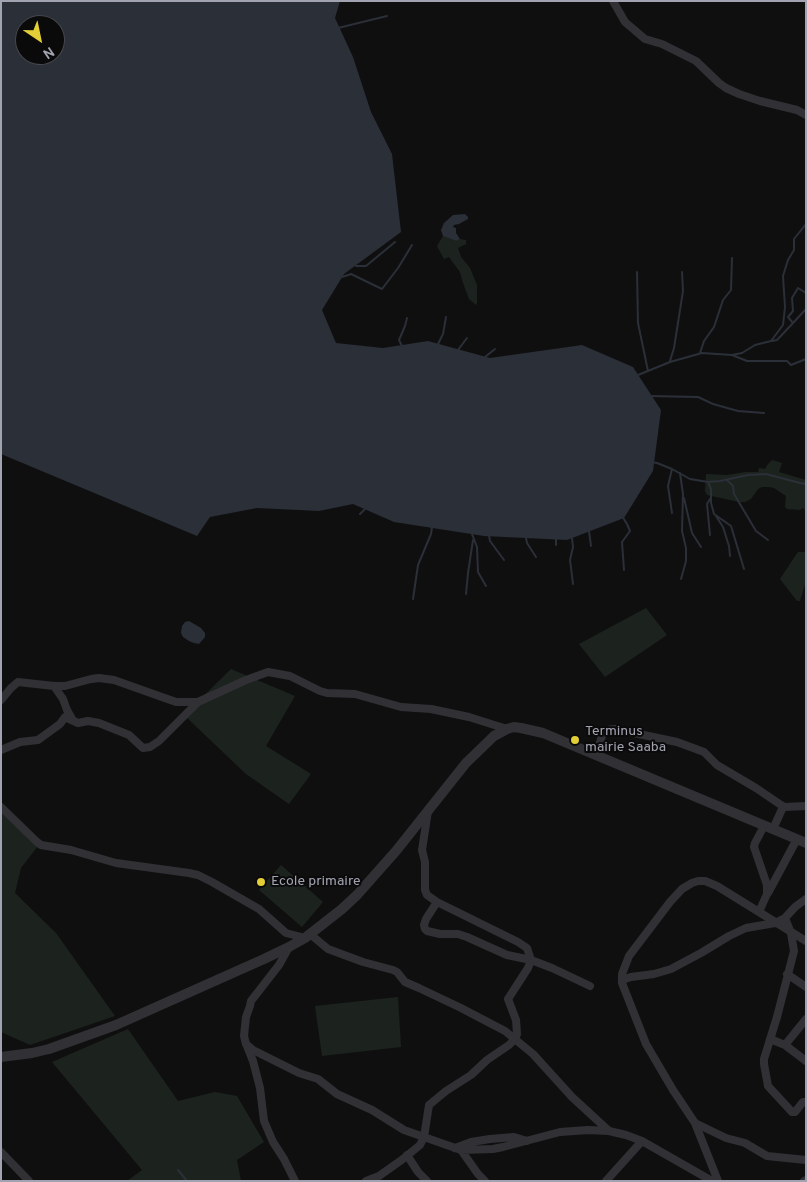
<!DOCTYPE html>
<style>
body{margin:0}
#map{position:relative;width:807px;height:1182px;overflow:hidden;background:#100f10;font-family:Overpass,sans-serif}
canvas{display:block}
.frame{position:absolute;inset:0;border:2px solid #a1a3b0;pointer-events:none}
.north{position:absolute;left:15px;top:15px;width:50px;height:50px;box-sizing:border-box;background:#0b0a0b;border:1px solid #47474d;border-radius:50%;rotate:146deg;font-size:14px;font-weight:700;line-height:20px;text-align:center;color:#a1a3b0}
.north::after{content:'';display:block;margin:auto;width:18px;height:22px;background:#e2ce36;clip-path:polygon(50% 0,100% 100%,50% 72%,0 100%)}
</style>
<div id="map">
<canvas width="807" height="1182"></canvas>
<div class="frame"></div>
<div class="north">N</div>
</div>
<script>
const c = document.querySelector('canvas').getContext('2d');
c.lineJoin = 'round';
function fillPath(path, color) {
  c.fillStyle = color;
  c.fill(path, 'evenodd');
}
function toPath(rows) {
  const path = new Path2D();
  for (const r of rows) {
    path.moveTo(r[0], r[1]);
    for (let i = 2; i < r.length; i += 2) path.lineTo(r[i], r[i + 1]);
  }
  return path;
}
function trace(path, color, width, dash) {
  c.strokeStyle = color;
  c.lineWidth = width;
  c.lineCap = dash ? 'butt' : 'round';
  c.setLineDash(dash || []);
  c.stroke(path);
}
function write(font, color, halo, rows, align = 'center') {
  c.font = font + ' Overpass,sans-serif';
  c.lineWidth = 4;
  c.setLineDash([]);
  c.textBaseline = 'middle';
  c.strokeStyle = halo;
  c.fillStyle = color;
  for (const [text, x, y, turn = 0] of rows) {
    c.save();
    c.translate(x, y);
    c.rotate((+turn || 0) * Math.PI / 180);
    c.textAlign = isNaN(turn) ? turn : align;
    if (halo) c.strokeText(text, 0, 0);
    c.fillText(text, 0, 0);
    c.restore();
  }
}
fillPath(toPath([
 [443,236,456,241,460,239,466,240,466,244,458,248,461,257,470,268,477,285,477,303,476,305,469,299,463,283,460,272,449,257,444,259,437,246],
 [772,460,782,463,779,472,806,480,806,511,803,508,800,510,787,509,785,507,786,496,774,488,768,487,762,487,758,489,751,499,745,502,739,502,707,495,705,491,706,474,727,475,745,472,758,472,759,468,765,469,768,464],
 [798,552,806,552,806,581,800,601,797,601,780,579],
 [646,608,667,635,605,677,579,644],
 [231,669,295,696,266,746,311,774,289,804,246,774,184,715],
 [1,804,41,842,21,868,15,893,56,933,115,1016,30,1045,1,1032],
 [281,865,323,902,302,927,259,890],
 [398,997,401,1047,322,1056,315,1006],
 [128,1029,178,1101,215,1092,237,1096,264,1142,237,1160,241,1181,127,1181,142,1170,52,1062]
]), '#1c231e');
fillPath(toPath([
 [1,1,340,1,335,18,353,57,371,112,392,154,401,232,344,274,322,310,336,343,383,348,428,341,490,358,582,345,633,367,661,410,653,471,624,518,567,540,484,536,394,522,353,504,319,511,257,508,210,517,197,536,1,454],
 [25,25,55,25,55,55,25,55],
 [465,214,468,217,468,219,459,224,454,225,453,227,456,228,456,233,460,239,456,241,443,236,441,230,444,223,453,215],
 [189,621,201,628,205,633,205,637,199,644,194,643,189,641,183,637,181,633,182,626,185,622]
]), '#2a2f38');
trace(toPath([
 [338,28,387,16],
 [356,266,366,266,395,242],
 [637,272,638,323,648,371],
 [342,277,351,274,382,289,398,268,412,245],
 [806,293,798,288,792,298,793,311,788,317,793,323,806,309],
 [772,341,777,340,794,322],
 [438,344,443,334,446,317],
 [402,346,399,340,405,326,407,318],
 [458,350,467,338],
 [700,353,704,341,714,327,723,300,731,290,732,258],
 [732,355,742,353,755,345,771,341,783,325,785,307,783,276,788,260,794,250,794,239,806,224],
 [485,357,495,349],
 [670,361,674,348,683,291,682,272],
 [638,375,670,362,702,353,732,355,747,361,787,361,791,365,806,359],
 [649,396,698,397,713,404,738,411,764,413],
 [651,462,657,463,672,469,690,479,708,482,720,481,748,475,766,474,800,483,806,484],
 [680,473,683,494,682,531,686,548,686,561,681,579],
 [727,480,733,486,734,494,756,531,768,540],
 [708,482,711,489,711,503,714,514,731,526,744,569],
 [684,498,692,533,701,547],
 [672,513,668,486,672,469],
 [360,514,365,509],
 [622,516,627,524,630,531,622,542,624,570],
 [716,516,723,527,729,546,730,556],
 [589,531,591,546],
 [472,534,477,547,478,572,486,586],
 [489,535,490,541,504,560],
 [710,535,707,504,710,499],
 [526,538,527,543,536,557],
 [556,538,556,545],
 [572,538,573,547,570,560,573,584],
 [466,594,468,573,473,540],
 [413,599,418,565,431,534,432,527],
 [178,1170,187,1181]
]), '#2a2f38', 2);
trace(toPath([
 [613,1,625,22,645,39,662,44,696,61,719,83,726,88,739,94,760,101,797,110,806,115],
 [54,686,63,699,67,710,72,719],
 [1,700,11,688,18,682,54,686,65,686,91,679,99,678,114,680,176,702,198,702],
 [1,750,20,742,38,740,60,724,65,717,78,723,88,721,99,723,129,735,143,748,150,747,159,741,198,702,246,680,268,672,290,676,320,691,327,693,355,694,401,707,431,709,469,717,507,729],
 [596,755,603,733,607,730,615,729,677,742,704,752,717,765,756,788,781,805,785,807,806,806],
 [1,807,37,842,41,845,71,850,116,863,189,873,198,875,212,882,259,909,286,933,305,938],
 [428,811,422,850,425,862,425,890,427,895,437,902,426,919,424,925,425,929,427,931,440,934,458,934,467,937,507,955,531,960,552,968,590,986],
 [764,826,755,843,754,847,767,885,767,894,759,912,806,941],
 [773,829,783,807],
 [768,893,797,839],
 [759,912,717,886,705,881,698,881,692,883,682,889,670,902,629,956,622,974,622,983,646,1044,673,1090,695,1123,726,1138,745,1143,767,1156,806,1160],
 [785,918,791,933,794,951,777,1017,764,1059,764,1064,768,1086,792,1112,795,1112,803,1102,806,1102],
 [310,934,328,949,363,962,393,970,397,972,405,982,419,988,461,1008,505,1031,533,1054,572,1097,609,1131],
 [289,947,279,965,251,1001,250,1006,246,1017,244,1036,246,1044,253,1050,299,1073,318,1079,337,1094,372,1110,404,1130,461,1150,493,1149,503,1147,560,1132,588,1130,609,1131,626,1135,642,1141,712,1181],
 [787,974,806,987],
 [622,980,631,977,654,974,671,969,701,953,729,936,746,928,775,923,785,918,795,907,806,899],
 [770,1039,785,1045,806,1061],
 [785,1045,806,1019],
 [247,1046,253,1061,260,1088,264,1121,273,1142,284,1159,295,1181],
 [695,1123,718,1181],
 [455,1148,471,1142,490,1139,514,1137,527,1141],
 [461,1150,478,1174,485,1181],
 [1,1152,29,1181],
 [407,1155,418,1172,427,1181],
 [366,1181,379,1176,403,1159,420,1145,424,1137,429,1105,446,1091,471,1075,487,1060,509,1045,515,1039,517,1034,516,1020,508,999,528,968,531,960,527,948,518,942,437,902],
 [606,1181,642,1141],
 [804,1181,806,1180]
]), '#313135', 8);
trace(toPath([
 [1,1057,32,1053,49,1049,116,1025,264,959,289,947,305,938,342,909,357,895,396,851,466,763,494,736,507,729,514,727,521,728,543,733,806,843]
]), '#313135', 10);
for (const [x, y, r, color] of [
 [575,740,5,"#e2ce36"],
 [261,882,5,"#e2ce36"]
]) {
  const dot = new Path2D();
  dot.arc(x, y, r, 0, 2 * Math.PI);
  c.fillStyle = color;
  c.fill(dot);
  trace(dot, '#0b0a0b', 2);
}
write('14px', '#a1a3b0', '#0b0a0b', [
 ["Terminus",585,732],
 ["mairie Saaba",585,748],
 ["Ecole primaire",271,882]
], 'left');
</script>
